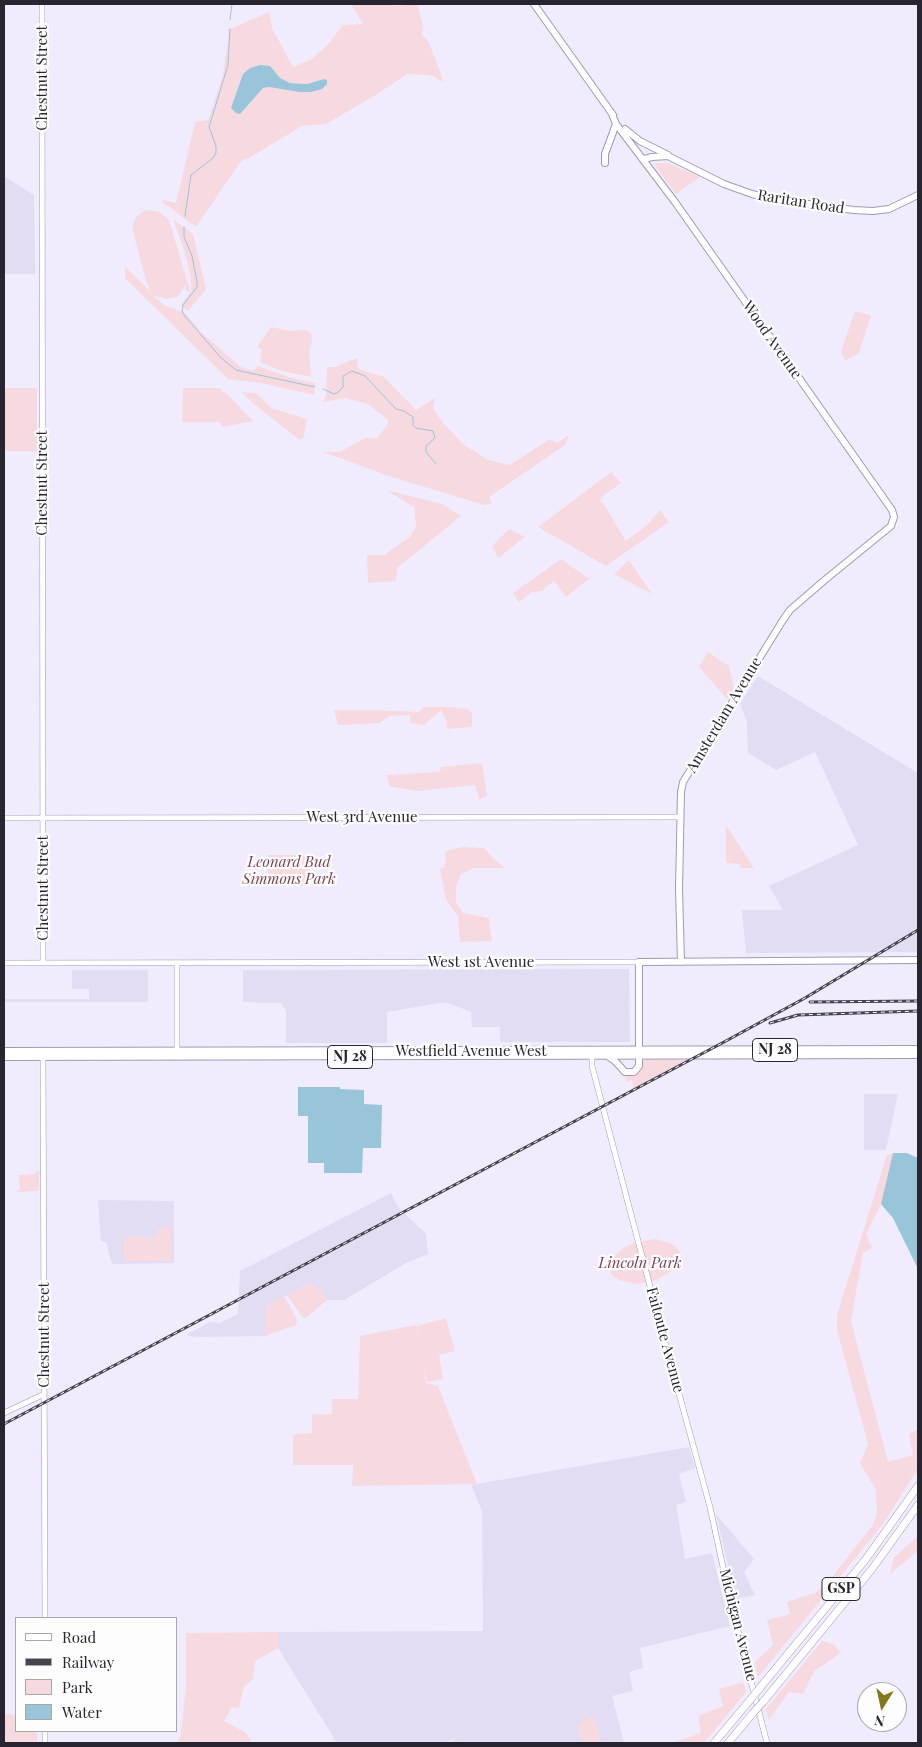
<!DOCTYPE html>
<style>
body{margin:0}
#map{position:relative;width:922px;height:1747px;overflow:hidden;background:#f0ecfe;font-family:"Playfair Display",serif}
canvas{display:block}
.frame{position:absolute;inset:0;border:5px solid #282530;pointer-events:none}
.legend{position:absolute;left:15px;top:1617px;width:162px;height:115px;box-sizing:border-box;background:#fdfdfd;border:1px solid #a8a7ab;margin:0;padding:6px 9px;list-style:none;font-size:15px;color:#282530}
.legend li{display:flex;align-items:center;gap:10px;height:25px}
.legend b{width:25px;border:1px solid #a8a7ab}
.north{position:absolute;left:857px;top:1682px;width:50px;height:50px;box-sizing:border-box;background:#fdfdfd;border:1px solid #a8a7ab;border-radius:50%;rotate:190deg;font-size:14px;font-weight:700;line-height:20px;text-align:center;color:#282530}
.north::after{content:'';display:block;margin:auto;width:18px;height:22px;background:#85781c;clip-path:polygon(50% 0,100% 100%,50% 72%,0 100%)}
</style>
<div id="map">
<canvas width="922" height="1747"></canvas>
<div class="frame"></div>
<ul class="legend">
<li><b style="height:6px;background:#fff"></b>Road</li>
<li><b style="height:6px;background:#474450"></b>Railway</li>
<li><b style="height:14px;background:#f7d9e0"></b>Park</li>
<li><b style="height:14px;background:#99c5db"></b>Water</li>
</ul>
<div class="north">N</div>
</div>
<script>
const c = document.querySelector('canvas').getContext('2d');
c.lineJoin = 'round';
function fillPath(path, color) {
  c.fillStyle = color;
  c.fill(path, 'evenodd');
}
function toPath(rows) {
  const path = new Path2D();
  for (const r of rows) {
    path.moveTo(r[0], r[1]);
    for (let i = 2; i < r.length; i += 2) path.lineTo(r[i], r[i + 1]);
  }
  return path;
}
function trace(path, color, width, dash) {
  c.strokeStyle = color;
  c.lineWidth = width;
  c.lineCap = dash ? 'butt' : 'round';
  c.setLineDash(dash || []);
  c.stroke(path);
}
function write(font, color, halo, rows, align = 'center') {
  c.font = font + ' "Playfair Display",serif';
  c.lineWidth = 4.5;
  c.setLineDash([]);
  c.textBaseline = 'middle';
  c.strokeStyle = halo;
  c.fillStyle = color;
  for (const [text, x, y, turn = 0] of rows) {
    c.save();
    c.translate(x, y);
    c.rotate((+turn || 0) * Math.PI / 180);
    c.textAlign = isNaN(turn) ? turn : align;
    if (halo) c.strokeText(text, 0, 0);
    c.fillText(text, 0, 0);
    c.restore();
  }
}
fillPath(toPath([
 [4,176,34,195,35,274,4,274],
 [758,676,918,773,918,952,746,953,742,910,783,910,769,886,858,845,815,752,776,770,748,753,747,722,740,704],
 [629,969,630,1042,500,1042,500,1027,472,1027,471,1012,446,1002,387,1012,387,1043,286,1043,286,1011,281,1003,243,1002,243,970],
 [72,970,148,970,148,1002,4,1002,4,999,89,999,89,989,72,989],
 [864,1094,898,1094,886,1150,864,1150],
 [391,1193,398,1207,426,1234,428,1254,406,1263,344,1300,327,1300,322,1292,310,1283,266,1306,266,1336,196,1337,186,1335,210,1322,220,1323,238,1314,240,1271],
 [98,1200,174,1201,174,1263,112,1264,106,1242,101,1241],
 [689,1447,695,1468,679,1474,686,1502,676,1505,685,1559,712,1553,730,1626,640,1648,643,1668,629,1672,633,1691,612,1696,624,1743,601,1743,594,1716,578,1726,583,1743,449,1743,460,1735,445,1743,337,1743,278,1648,278,1632,483,1631,482,1511,471,1485],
 [716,1514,754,1559,744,1572,755,1595,736,1599]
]), '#e2ddf3');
fillPath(toPath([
 [351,4,397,4,398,6,417,4,423,26,422,34,429,43,444,82,430,75,407,74,376,95,326,124,302,126,249,158,241,161,196,227,161,201,164,200,176,203,195,122,208,120,223,75,228,40,228,30,269,12,272,28,293,67,312,59,328,44,343,25,363,24],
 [270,66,280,78,290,83,307,84,324,79,299,92,269,87,263,88,258,93],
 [656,163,668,163,700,177,676,194,655,166],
 [150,210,160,212,169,220,190,291,187,292,185,286,178,296,168,299,154,296,163,305,185,313,202,333,241,367,253,371,258,366,292,378,315,383,314,395,261,383,228,379,125,278,125,267,151,292,146,281,132,227,136,217,144,211],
 [173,219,193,234,206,289,188,311,181,305,191,291,191,277,185,253],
 [855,311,871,316,859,353,845,361,841,351],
 [271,327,290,331,306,330,311,334,312,343,309,349,311,377,282,371,260,362,262,350,257,347],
 [357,358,358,369,384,377,416,410,435,398,433,409,444,424,464,445,488,460,510,465,550,439,557,443,569,435,565,445,489,497,492,504,484,505,392,477,323,452,340,452,365,438,377,438,388,424,388,420,368,404,345,398,323,402,326,395,327,367,335,367],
 [4,388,37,388,37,451,4,451],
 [183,388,221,388,221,390,229,396,253,421,222,427,220,422,182,422],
 [241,392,256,393,271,408,307,419,304,436,300,440,254,404],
 [611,472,621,483,603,496,600,502,603,503,626,541,648,524,660,510,669,522,606,566,538,527],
 [386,490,442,504,461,516,397,568,396,581,368,583,367,555,384,555,410,537,416,527,414,507],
 [509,529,525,537,498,558,492,546],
 [561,559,589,579,566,597,554,581,542,591,532,592,519,602,513,593],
 [629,560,652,594,614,574],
 [708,652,729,666,734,691,727,699,699,667],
 [424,707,450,707,467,709,472,713,472,727,447,729,446,720,441,710,424,725,410,723,410,715,390,716,379,723,338,725,334,710,373,710,419,712],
 [482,763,487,796,479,799,475,785,416,791,389,786,387,775,440,772,441,767],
 [726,826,728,828,754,868,741,868,739,864,726,863],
 [463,847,485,848,489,854,504,868,473,868,461,874,456,887,456,903,463,913,489,918,492,941,460,942,458,917,446,899,440,869,445,867,446,851],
 [268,855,309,855,309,886,268,886],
 [666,1059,684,1060,685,1062,634,1089,632,1080,626,1082,625,1076,622,1076,619,1071,624,1074,634,1075,642,1060],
 [893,1153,881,1204,866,1234,872,1248,863,1253,851,1321,888,1462,913,1455,909,1434,918,1429,918,1469,883,1524,758,1677,755,1662,773,1645,767,1620,790,1614,787,1602,815,1593,829,1581,872,1526,877,1513,876,1490,860,1463,868,1444,837,1330,837,1315,887,1155],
 [36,1171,39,1171,39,1189,38,1191,18,1192,17,1190,20,1190,19,1175,35,1174],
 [170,1227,172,1229,170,1235,172,1237,172,1261,124,1261,124,1237,157,1237,158,1229],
 [656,1239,670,1243,676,1247,680,1252,680,1259,670,1272,656,1280,637,1284,619,1280,611,1275,610,1265,615,1256,623,1248,634,1243],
 [310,1283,322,1292,327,1300,308,1316,303,1318,287,1295],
 [284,1296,297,1320,296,1325,266,1336,266,1306],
 [446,1318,455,1351,439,1355,443,1379,427,1382,423,1361,426,1383,438,1386,477,1484,352,1486,353,1465,293,1465,293,1434,312,1433,312,1414,332,1414,332,1399,358,1399,360,1336,416,1325,419,1339,417,1326],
 [918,1536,918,1551,890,1574,894,1557],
 [278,1632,278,1648,255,1661,253,1679,244,1687,239,1708,232,1707,224,1721,246,1733,252,1743,178,1743,181,1733,186,1685,186,1633],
 [822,1641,833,1644,841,1653,814,1671,803,1694,789,1692,769,1720,766,1709],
 [743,1682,746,1692,704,1743,675,1743,675,1742,701,1733,698,1716,723,1706,719,1689],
 [12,1714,16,1717,16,1731,37,1731,37,1743,4,1743,4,1715],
 [594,1716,601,1743,583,1743,578,1726,583,1720]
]), '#f7d9e0');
fillPath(toPath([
 [260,65,270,66,280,78,290,83,307,84,324,79,327,80,327,84,322,89,311,92,299,92,269,87,263,88,240,114,236,113,231,108,243,74,250,68],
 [298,1087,340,1087,340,1089,364,1090,364,1104,382,1105,381,1148,363,1148,362,1173,324,1173,324,1163,308,1163,308,1116,298,1116],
 [893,1153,907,1153,918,1158,918,1269,893,1218,881,1204]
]), '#99c5db');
trace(toPath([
 [230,20,232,4],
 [185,216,191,175,213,158,216,153,216,146,209,127,228,65,230,29],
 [184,227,184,237,192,256,197,282,197,287,183,305,182,311,184,315,221,358,236,370,315,387],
 [323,389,334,394,337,393,343,387,343,376,352,371,365,376,396,409,404,411,413,417,413,425,416,428,433,431,435,438,426,446,426,452,436,464]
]), '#99c5db', 1);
const minor = toPath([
 [42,4,43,963],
 [4,818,680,817],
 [4,963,639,962],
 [177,963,177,1052],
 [43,1054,45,1618],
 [592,1054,592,1066,657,1313,710,1507,731,1604,767,1743],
 [4,1413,40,1396,44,1395],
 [45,1731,45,1743]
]);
const major = toPath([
 [534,4,613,115],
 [612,114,616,124,675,202,892,510,894,517,891,526,826,579,790,610,783,620,683,782,681,792,679,889,681,962],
 [625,129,640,141,668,155],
 [644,159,652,157,668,156,724,184,752,194,777,200,854,210,873,211,889,209,918,195],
 [605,163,605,154,616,124],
 [4,1051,918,1049],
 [4,1057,918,1055],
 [609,1057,615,1061,625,1072,634,1072,639,1066,639,962,918,960]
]);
const highway = toPath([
 [759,1689,866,1559,918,1486],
 [763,1702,872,1569,918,1505],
 [714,1743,750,1700],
 [728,1743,753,1713]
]);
trace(minor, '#a099b5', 6);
trace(major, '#a099b5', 8);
trace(highway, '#a099b5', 8);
trace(minor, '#fff', 5);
trace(major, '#fff', 6);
trace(highway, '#fff', 7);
const rail = toPath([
 [810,1002,918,1001],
 [770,1023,798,1015,918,1011],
 [4,1424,724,1042,805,998,918,930]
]);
trace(rail, '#474450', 3);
trace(rail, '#fdfdfd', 1, [4]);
const highwayBridge = toPath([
 [750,1700,759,1689],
 [753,1713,763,1702]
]);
trace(highwayBridge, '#a099b5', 8, []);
trace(highwayBridge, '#fff', 7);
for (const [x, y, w] of [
 [775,1050,45],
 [350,1057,45],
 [841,1589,38]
]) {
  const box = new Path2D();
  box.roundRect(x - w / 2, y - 11.5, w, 23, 4);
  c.fillStyle = '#fdfdfd';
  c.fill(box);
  trace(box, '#282530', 1);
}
write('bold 14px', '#282530', null, [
 ["NJ 28",775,1050],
 ["NJ 28",350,1057],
 ["GSP",841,1589]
]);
write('15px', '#282530', '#fdfdfd', [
 ["Chestnut Street",42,78,-90],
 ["Raritan Road",801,202,9],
 ["Wood Avenue",772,340,55],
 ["Chestnut Street",42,483,-90],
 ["Amsterdam Avenue",724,715,-59],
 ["West 3rd Avenue",362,817],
 ["Chestnut Street",43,888,-90],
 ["West 1st Avenue",481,962],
 ["Westfield Avenue West",471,1051],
 ["Chestnut Street",44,1335,-90],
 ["Faitoute Avenue",665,1340,75],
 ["Michigan Avenue",738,1625,76]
]);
write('italic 15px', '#7b3f51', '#fdfdfd', [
 ["Leonard Bud",289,862],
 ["Simmons Park",289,879],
 ["Lincoln Park",640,1263]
]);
</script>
